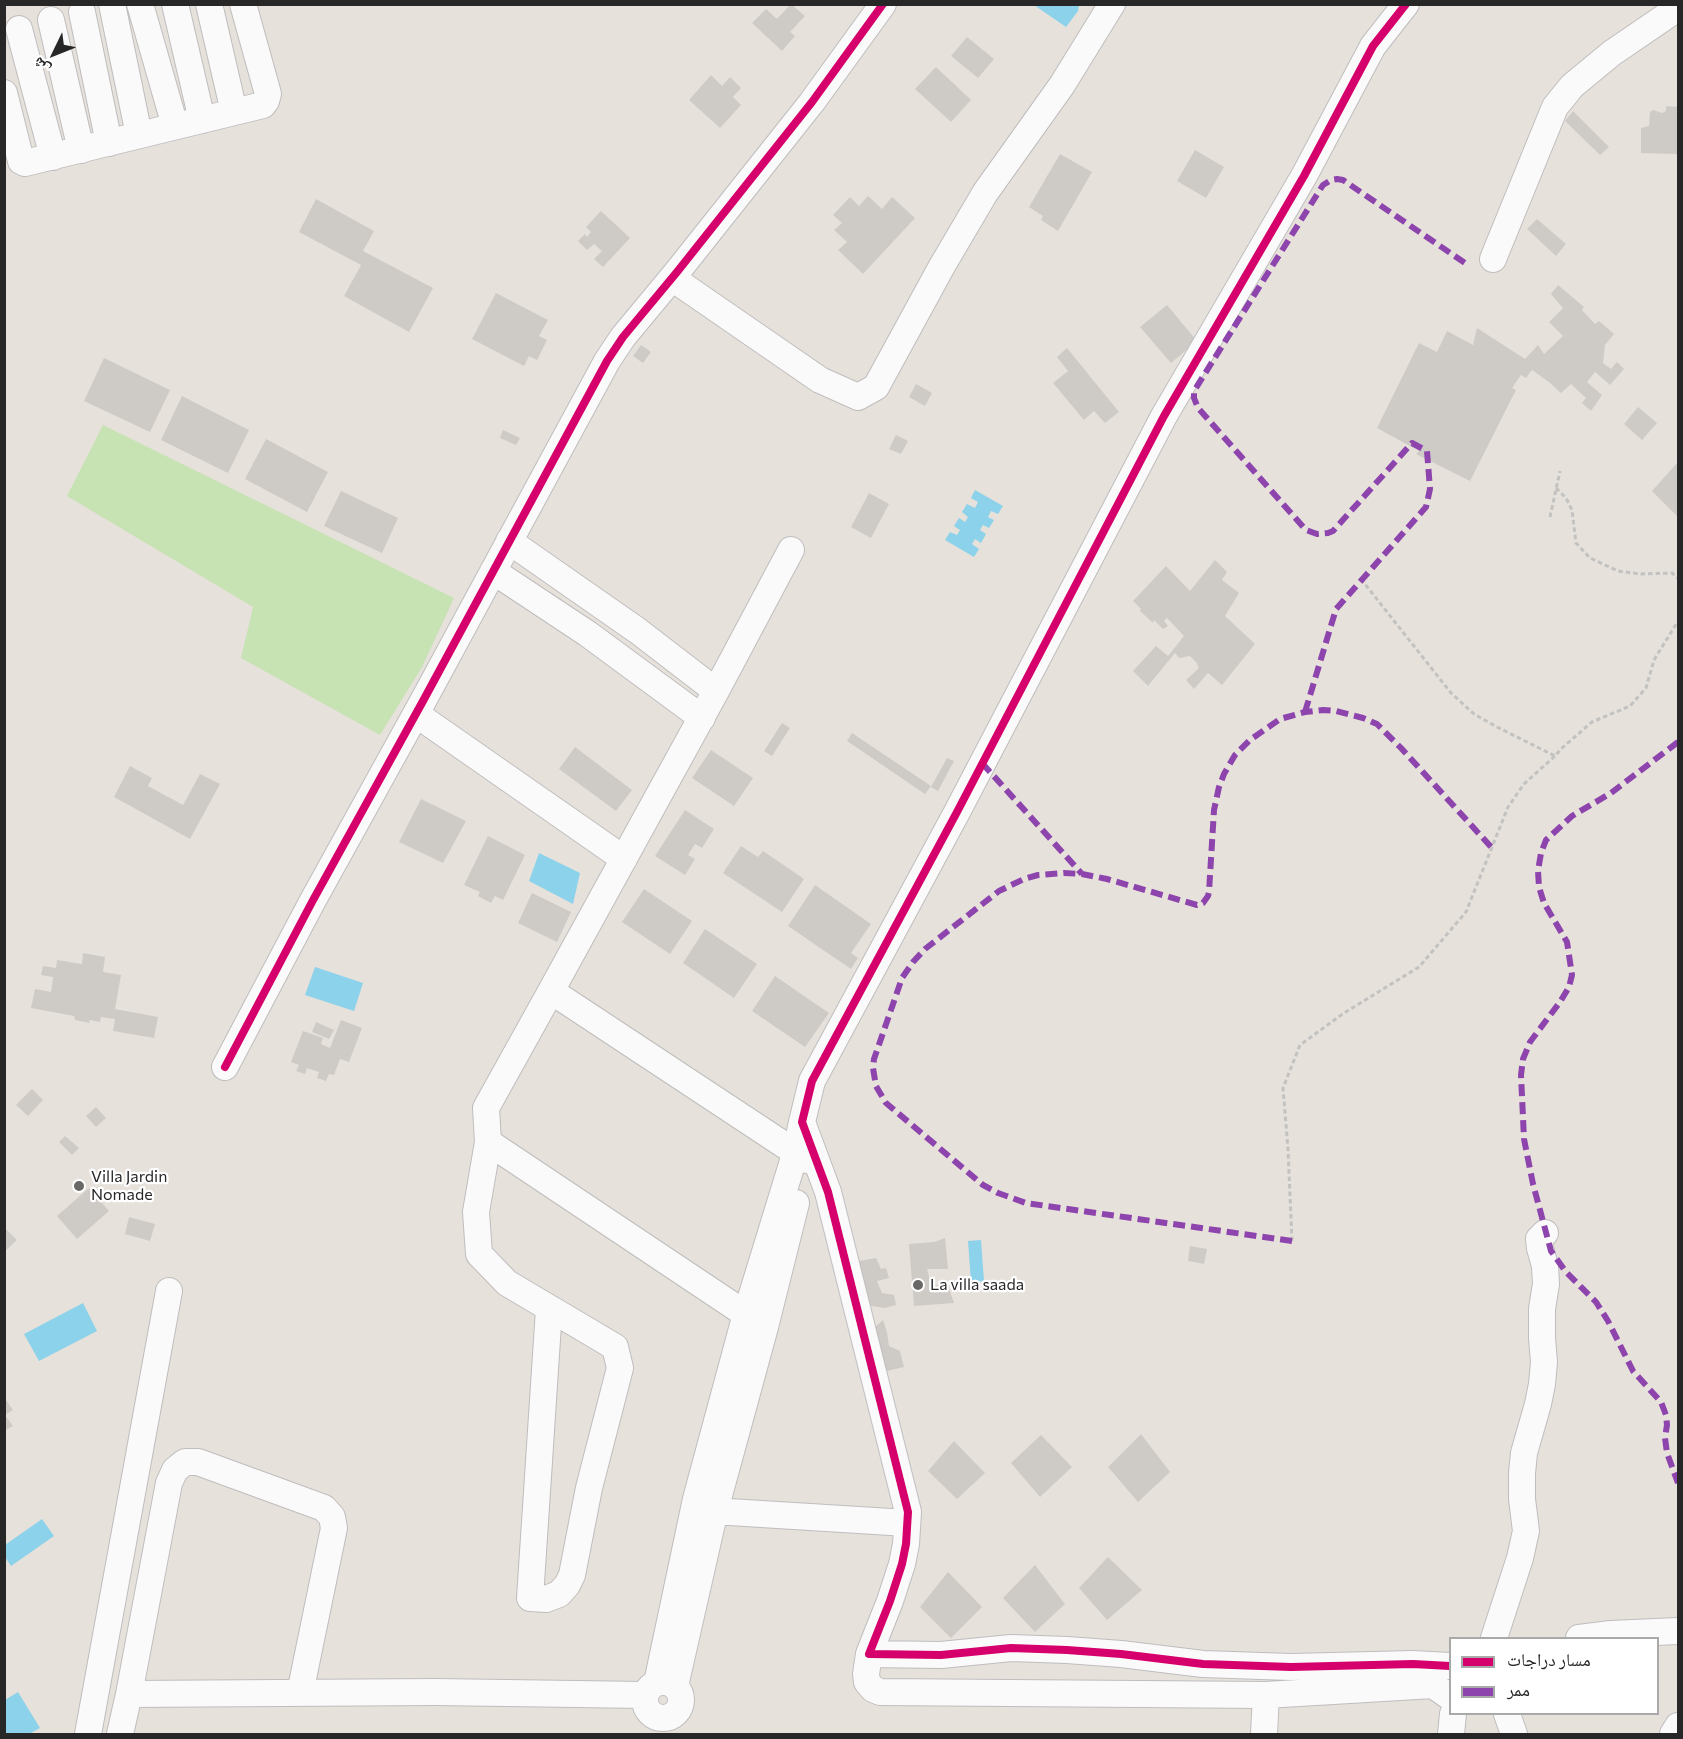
<!DOCTYPE html>
<meta charset="utf-8">
<style>
body{margin:0}
#map{position:relative;width:1683px;height:1739px;overflow:hidden;background:#e6e1db;font-family:Commissioner,"Noto Naskh Arabic",sans-serif}
canvas{display:block}
.frame{position:absolute;inset:0;border:6px solid #272727;pointer-events:none}
.legend{position:absolute;left:1449px;top:1637px;width:210px;height:78px;box-sizing:border-box;background:#fff;border:2px solid #a9a9a9;margin:0;padding:8px 10px;list-style:none;font-size:18px;color:#272727}
.legend li{display:flex;align-items:center;gap:12px;height:30px}
.legend b{width:30px;border:2px solid #a9a9a9}
.north{position:absolute;left:24px;top:24px;width:60px;height:60px;-webkit-text-stroke:4px #fff;paint-order:stroke;rotate:227deg;font-size:16px;font-weight:700;line-height:24px;text-align:center;color:#272727}
.north::after{content:'';display:block;margin:auto;width:21px;height:27px;background:#272727;clip-path:polygon(50% 0,100% 100%,50% 72%,0 100%)}
</style>
<div id="map">
<canvas width="1683" height="1739"></canvas>
<div class="frame"></div>
<ul class="legend">
<li><b style="height:8px;background:#d6006c"></b>مسار دراجات</li>
<li><b style="height:8px;background:#8e44ad"></b>ممر</li>
</ul>
<div class="north">ش</div>
</div>
<script>
const c = document.querySelector('canvas').getContext('2d');
c.lineJoin = 'round';
function fillPath(path, color) {
  c.fillStyle = color;
  c.fill(path, 'evenodd');
}
function toPath(rows) {
  const path = new Path2D();
  for (const r of rows) {
    if (r.length === 3) {
      path.moveTo(r[0] + r[2], r[1]);
      path.arc(r[0], r[1], r[2], 0, 2 * Math.PI);
      continue;
    }
    path.moveTo(r[0], r[1]);
    for (let i = 2; i < r.length; i += 2) path.lineTo(r[i], r[i + 1]);
  }
  return path;
}
function trace(path, color, width, dash) {
  c.strokeStyle = color;
  c.lineWidth = width;
  c.lineCap = dash ? 'butt' : 'round';
  c.setLineDash(dash || []);
  c.stroke(path);
}
function write(font, color, halo, rows, align = 'center') {
  c.font = font + ' Commissioner,sans-serif';
  c.lineWidth = 4.5;
  c.setLineDash([]);
  c.textBaseline = 'middle';
  c.strokeStyle = halo;
  c.fillStyle = color;
  for (const [text, x, y, turn = 0] of rows) {
    c.save();
    c.translate(x, y);
    c.rotate((+turn || 0) * Math.PI / 180);
    c.textAlign = isNaN(turn) ? turn : align;
    if (halo) c.strokeText(text, 0, 0);
    c.fillText(text, 0, 0);
    c.restore();
  }
}
fillPath(toPath([
 [103,425,454,598,422,667,380,735,241,658,253,607,67,496]
]), '#c7e2b3');
fillPath(toPath([
 [1034,5,1079,5,1078,11,1066,27],
 [975,490,1003,506,998,514,991,511,988,517,994,520,989,528,983,525,980,530,986,534,981,543,975,539,972,544,979,549,974,557,945,540,950,532,957,535,960,530,954,526,959,518,965,522,968,517,962,512,967,504,975,508,978,502,971,498],
 [539,853,580,873,573,904,529,881],
 [315,967,363,983,354,1011,305,995],
 [981,1240,984,1281,971,1282,968,1241],
 [83,1303,97,1331,39,1361,24,1334],
 [42,1519,54,1536,11,1566,5,1557,5,1545],
 [18,1692,40,1728,29,1734,5,1734,5,1700]
]), '#8cd2ea');
fillPath(toPath([
 [791,4,805,16,790,32,795,36,782,51,752,23,766,9,777,19],
 [967,37,994,59,978,78,951,56],
 [936,67,971,100,951,122,915,89],
 [711,75,722,86,730,77,741,88,733,97,741,105,720,128,689,100],
 [1666,106,1678,107,1678,154,1641,153,1641,128,1649,126,1650,112,1653,110,1662,113,1666,111],
 [1573,111,1609,147,1600,155,1565,121],
 [1195,150,1224,167,1206,198,1177,181],
 [1060,154,1092,172,1058,231,1041,220,1043,216,1029,207],
 [868,196,882,209,892,197,915,218,863,274,838,250,847,242,834,230,842,223,833,215,850,197,859,206],
 [316,199,374,231,363,251,433,288,409,332,344,296,361,265,299,232],
 [601,211,630,238,603,267,594,259,602,251,594,244,587,250,578,241,585,234,587,237,591,232,586,227],
 [1537,219,1566,244,1556,256,1527,229],
 [1558,285,1584,307,1582,310,1595,324,1599,321,1614,334,1605,345,1603,363,1611,369,1617,362,1624,369,1610,385,1595,372,1587,382,1602,395,1591,411,1582,403,1586,398,1571,384,1561,393,1549,382,1532,370,1526,378,1521,375,1512,388,1516,390,1470,481,1416,454,1419,451,1377,428,1419,343,1437,352,1447,331,1473,345,1477,328,1525,359,1538,345,1544,354,1563,336,1549,322,1563,308,1551,294],
 [496,293,548,320,539,336,547,340,537,360,529,356,524,366,472,339],
 [1167,305,1197,341,1171,363,1140,327],
 [641,345,651,352,643,363,633,356],
 [1067,348,1119,412,1105,423,1094,411,1084,420,1053,383,1068,371,1057,357],
 [104,358,170,390,150,432,84,401],
 [916,384,932,393,925,406,909,397],
 [182,396,249,430,228,473,161,440],
 [1638,407,1657,423,1642,440,1624,424],
 [503,430,520,438,516,445,500,438],
 [896,435,908,441,901,454,889,449],
 [266,439,328,472,307,512,245,479],
 [1678,462,1678,517,1652,491],
 [341,491,398,518,382,553,324,526],
 [869,493,889,504,871,538,851,527],
 [1215,560,1227,572,1222,580,1239,593,1225,616,1255,644,1222,685,1208,673,1194,689,1186,680,1199,668,1196,662,1190,656,1179,658,1175,653,1148,686,1133,671,1156,646,1168,656,1184,636,1167,618,1164,621,1168,626,1163,629,1154,620,1153,623,1140,611,1141,609,1133,601,1166,566,1190,591],
 [782,723,790,728,772,756,764,751],
 [852,733,931,786,925,794,847,741],
 [575,747,632,790,616,811,559,769],
 [711,750,753,778,734,806,692,778],
 [947,758,954,761,938,791,931,787],
 [130,766,152,778,148,786,183,805,200,774,220,784,190,839,114,797],
 [421,799,466,821,443,863,399,842],
 [685,810,714,829,702,848,695,844,688,855,695,859,685,875,655,856],
 [488,836,525,855,503,900,495,896,491,903,478,896,480,892,464,885],
 [741,846,758,857,763,851,804,879,782,912,723,873],
 [815,885,871,924,851,953,858,958,851,969,788,926],
 [644,889,692,921,670,954,622,922],
 [532,893,571,912,557,942,518,923],
 [705,929,757,964,734,998,683,963],
 [83,953,105,957,103,972,121,975,115,1009,158,1017,154,1038,113,1031,115,1019,101,1017,100,1022,89,1020,90,1023,75,1020,74,1016,31,1008,35,989,51,992,53,977,41,975,43,966,56,968,57,960,82,964],
 [775,976,829,1013,805,1047,752,1011],
 [341,1020,362,1028,349,1062,340,1059,334,1075,329,1074,326,1081,317,1078,319,1072,307,1068,305,1074,296,1071,299,1065,291,1062,303,1031,323,1038,321,1044,330,1048],
 [316,1022,334,1030,329,1039,312,1032],
 [32,1089,43,1100,28,1116,16,1105],
 [96,1107,106,1118,96,1127,86,1116],
 [65,1136,79,1148,72,1155,59,1142],
 [89,1188,109,1211,77,1239,57,1216],
 [129,1217,155,1224,150,1241,125,1234],
 [4,1227,17,1240,4,1252],
 [945,1238,948,1269,927,1269,931,1285,948,1286,954,1303,914,1306,909,1244,934,1242],
 [1190,1246,1207,1249,1204,1264,1188,1261],
 [876,1258,881,1269,886,1268,889,1278,877,1281,882,1293,894,1295,896,1305,884,1308,866,1305,859,1261],
 [883,1320,887,1332,889,1346,900,1351,904,1367,883,1372,873,1329],
 [4,1397,13,1410,5,1415,13,1426,4,1431],
 [1141,1434,1170,1472,1138,1502,1108,1467],
 [1041,1435,1072,1467,1040,1497,1011,1463],
 [954,1441,985,1473,957,1499,928,1471],
 [1108,1557,1142,1590,1107,1620,1079,1588],
 [1035,1565,1065,1604,1035,1632,1003,1598],
 [948,1572,982,1607,951,1638,920,1607]
]), '#cecbc7');
const minor = toPath([
 [112,4,139,135],
 [140,4,175,126],
 [175,4,202,120],
 [209,4,234,112],
 [1406,4,1373,46,1304,176,1164,416,957,812,812,1081,802,1122,828,1192,908,1512,906,1544,902,1564,890,1601,869,1654,941,1655,1011,1648,1067,1650,1121,1654,1203,1664,1291,1667,1413,1664,1450,1666],
 [82,12,109,143],
 [51,20,81,150],
 [19,29,53,157],
 [4,93,21,161,25,163,263,105,266,101,268,94,243,4],
 [1493,259,1555,107,1572,86,1612,53,1678,8],
 [672,278,820,380,858,397,876,387,942,266,985,193,1062,85,1112,4],
 [509,541,638,631,716,691],
 [493,571,588,634,702,718],
 [416,714,624,859],
 [551,991,716,691,791,550],
 [225,1067,312,902,423,701,607,361,623,337,677,272,812,102,883,4],
 [488,1142,486,1108,551,991,807,1160],
 [549,1309,530,1598,546,1599,559,1594,567,1585,572,1575,589,1488,620,1368,615,1347,507,1283,479,1254,476,1212,488,1142,765,1327],
 [697,1510,907,1523],
 [1494,1638,1520,1558,1526,1531,1522,1499,1522,1473,1524,1453,1538,1404,1542,1384,1544,1362,1542,1338,1542,1309,1546,1284,1545,1266,1540,1248,1539,1239,1545,1233],
 [1579,1638,1611,1634,1678,1631],
 [869,1654,866,1674,867,1682,873,1689,880,1692,1266,1695,1433,1685,1450,1697],
 [663,1700,18],
 [657,1683,696,1499,746,1314,796,1151,802,1122],
 [675,1686,715,1510,765,1327,796,1203],
 [129,1694,436,1692,645,1695],
 [1507,1714,1514,1734],
 [88,1734,169,1291],
 [120,1734,129,1694,169,1483,175,1470,185,1462,198,1462,324,1508,332,1517,334,1528,300,1693],
 [1264,1734,1266,1695],
 [1451,1734,1453,1714],
 [1673,1734,1678,1726]
]);
trace(minor, '#bfbdbd', 28);
trace(toPath([
 [1556,488,1566,498,1572,510,1576,543,1590,558,1618,571,1640,574,1672,573,1678,578],
 [1550,517,1560,471],
 [1361,579,1451,693,1474,714,1497,727,1555,756,1562,748,1592,722,1630,706,1646,688,1654,660,1678,621],
 [1292,1241,1288,1149,1283,1088,1300,1045,1344,1013,1419,967,1466,912,1508,807,1524,784,1555,756]
]), '#c2c2c1', 3, [4.5, 3]);
trace(minor, '#fbfafa', 26);
trace(toPath([
 [1305,712,1336,609,1426,507,1430,489,1427,451,1412,443,1333,531,1328,533,1317,534,1306,530,1198,408,1194,398,1194,391,1323,185,1331,180,1337,179,1343,180,1465,263],
 [1678,742,1611,793,1572,816,1546,840,1541,853,1538,871,1539,887,1544,903,1567,942,1572,975,1569,987,1560,1002,1530,1042,1523,1059,1521,1075,1524,1139,1533,1184,1551,1251,1566,1272,1596,1302,1608,1321,1633,1371,1661,1402,1666,1415,1667,1425,1665,1438,1667,1453,1678,1483],
 [982,763,1082,874],
 [1292,1241,1026,1203,998,1193,983,1185,886,1103,876,1086,873,1068,874,1059,902,978,913,962,925,949,999,891,1024,879,1038,875,1064,873,1082,874,1107,879,1197,905,1203,903,1208,896,1209,892,1214,810,1219,787,1224,774,1235,755,1250,740,1280,719,1305,712,1323,710,1336,711,1363,718,1377,724,1401,748,1492,848]
]), '#8e44ad', 6, [12, 6]);
trace(toPath([
 [1406,4,1373,46,1304,176,1164,416,957,812,812,1081,802,1122,828,1192,908,1512,906,1544,902,1564,890,1601,869,1654,941,1655,1011,1648,1067,1650,1121,1654,1203,1664,1291,1667,1413,1664,1450,1666],
 [225,1067,312,902,423,701,607,361,623,337,677,272,812,102,883,4]
]), '#d6006c', 8);
for (const [x, y, r, color] of [
 [79,1186,6,"#6a6866"],
 [918,1285,6,"#6a6866"]
]) {
  const dot = new Path2D();
  dot.arc(x, y, r, 0, 2 * Math.PI);
  c.fillStyle = color;
  c.fill(dot);
  trace(dot, '#fff', 2);
}
write('16px', '#272727', '#fff', [
 ["Villa Jardin",91,1177],
 ["Nomade",91,1195],
 ["La villa saada",930,1285]
], 'left');
</script>
